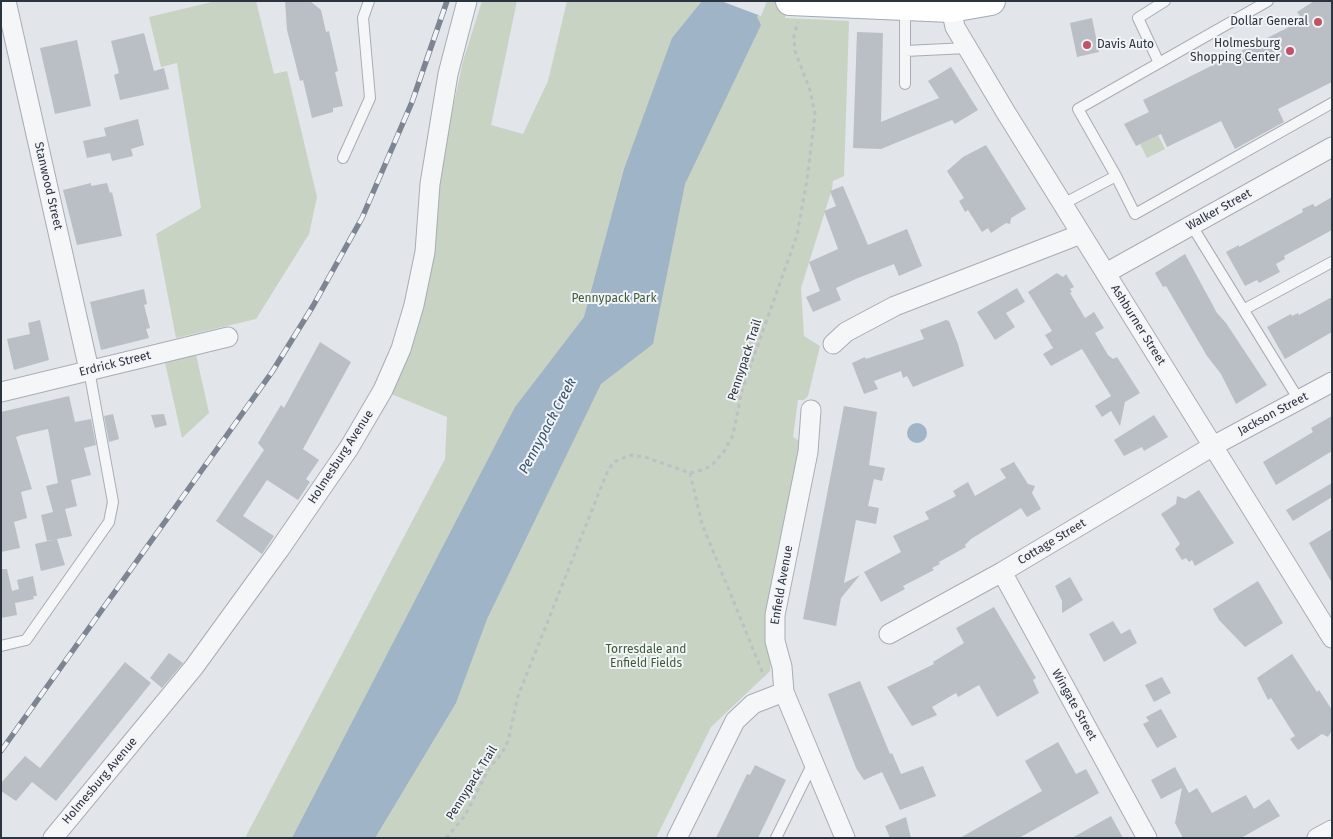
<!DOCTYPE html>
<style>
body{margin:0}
#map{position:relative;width:1333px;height:839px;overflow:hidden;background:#e2e5ea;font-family:"Fira Sans",sans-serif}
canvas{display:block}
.frame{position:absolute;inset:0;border:2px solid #2c3440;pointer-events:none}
</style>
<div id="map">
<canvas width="1333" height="839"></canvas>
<div class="frame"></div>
</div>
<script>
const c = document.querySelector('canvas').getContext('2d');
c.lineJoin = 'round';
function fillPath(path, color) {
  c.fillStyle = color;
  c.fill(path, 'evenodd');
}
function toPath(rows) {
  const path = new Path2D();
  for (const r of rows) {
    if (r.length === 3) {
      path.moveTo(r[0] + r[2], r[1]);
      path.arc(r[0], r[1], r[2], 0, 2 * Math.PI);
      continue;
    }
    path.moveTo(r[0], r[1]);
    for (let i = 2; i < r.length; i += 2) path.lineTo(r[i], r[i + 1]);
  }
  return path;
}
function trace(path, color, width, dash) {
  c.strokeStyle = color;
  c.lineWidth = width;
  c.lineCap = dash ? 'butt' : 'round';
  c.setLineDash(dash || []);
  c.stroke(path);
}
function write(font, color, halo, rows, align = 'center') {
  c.font = font + ' "Fira Sans",sans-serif';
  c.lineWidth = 4;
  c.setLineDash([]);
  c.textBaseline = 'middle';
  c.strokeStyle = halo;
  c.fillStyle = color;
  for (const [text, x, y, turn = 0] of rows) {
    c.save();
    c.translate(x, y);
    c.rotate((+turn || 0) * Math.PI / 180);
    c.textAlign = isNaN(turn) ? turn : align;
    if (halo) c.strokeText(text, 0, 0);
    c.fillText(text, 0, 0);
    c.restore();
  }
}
fillPath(toPath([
 [216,1,256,1,274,74,287,71,317,197,309,234,256,319,176,338,156,234,201,208,177,63,161,67,149,17],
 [482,1,517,1,491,125,523,134,548,81,567,1,789,1,785,18,849,21,844,176,833,181,832,189,801,288,804,336,820,346,808,396,804,400,798,400,793,437,799,441,800,445,779,547,770,671,711,727,656,838,245,838,445,459,447,417,389,393,410,352,421,317,430,271,445,145,463,61],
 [499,439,509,443,390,652,418,598],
 [1158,135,1165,149,1147,158,1140,144],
 [195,350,209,413,182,438,164,358]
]), '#c8d3c4');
fillPath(toPath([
 [702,1,765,1,757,17,761,25,685,184,653,344,601,384,487,619,456,703,375,838,292,838,515,407,584,317,624,169,672,38],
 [917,433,10]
]), '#a0b4c7');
fillPath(toPath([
 [721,1,767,1,761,16]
]), '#e2e5ea');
fillPath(toPath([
 [285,1,310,1,321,10,326,32,329,31,338,71,335,72,343,106,333,108,333,112,312,118,303,80,300,81,287,30],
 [1314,1,1332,1,1332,82,1278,109,1284,122,1235,149,1221,121,1167,147,1161,134,1136,146,1124,124,1149,112,1143,100,1303,20,1297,12],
 [1092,18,1099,52,1077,57,1070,23],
 [857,32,883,33,881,122,939,98,928,81,951,67,978,110,955,124,952,120,881,149,853,148],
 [144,33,154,71,164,68,169,89,120,100,114,75,119,73,111,41],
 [77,40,91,106,55,114,40,48],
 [138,119,144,145,131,149,133,156,112,161,110,153,87,158,83,141,106,136,104,128],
 [986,145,1026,209,1011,218,1010,224,1006,223,991,233,988,228,982,232,968,210,965,212,959,201,964,198,947,171,963,157],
 [91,183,91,186,107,183,110,193,112,192,122,236,77,245,63,190],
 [843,186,868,245,907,229,922,266,899,276,894,264,858,278,836,288,841,300,813,312,806,297,820,291,809,262,838,249,824,211,836,206,830,191],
 [1332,197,1332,230,1284,256,1285,259,1276,264,1280,272,1259,283,1257,280,1245,286,1226,252,1239,245,1239,247,1303,212,1302,209,1313,204,1315,207],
 [1185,254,1217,313,1226,323,1267,385,1236,404,1221,374,1207,356,1166,286,1163,287,1155,273],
 [1057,273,1063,277,1066,274,1074,287,1070,289,1072,292,1070,293,1085,318,1094,312,1104,328,1095,333,1108,355,1113,359,1117,357,1140,393,1125,402,1120,426,1111,411,1102,417,1095,406,1111,396,1082,349,1051,366,1043,354,1053,348,1045,335,1052,331,1028,292],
 [1017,288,1025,302,1006,313,1015,327,995,340,977,312],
 [144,289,147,304,144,305,150,328,146,329,149,338,101,350,90,302],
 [1332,297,1332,332,1285,359,1267,327,1291,314,1292,316,1298,313,1299,315],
 [40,320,49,360,14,370,7,339,30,334,28,323],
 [946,320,949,321,958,344,964,366,913,387,907,376,903,378,901,371,874,381,878,389,864,394,852,363,865,357,866,359,924,339,920,330],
 [320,342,351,362,303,449,319,460,306,479,310,482,298,500,267,480,243,516,274,536,262,554,216,521,264,450,258,443,281,405,284,408],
 [69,396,75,422,91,419,96,445,84,448,91,475,71,480,77,506,65,509,72,536,47,541,41,515,53,512,46,486,58,483,48,429,21,435,16,437,32,489,21,492,27,518,14,522,20,548,1,552,1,412],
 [844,406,877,412,869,465,885,468,882,481,874,479,873,483,868,506,879,508,876,524,856,520,844,583,860,575,841,598,836,626,803,619],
 [113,414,119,439,109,442,104,416],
 [164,414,167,425,155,428,151,415],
 [1154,415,1168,437,1144,451,1142,447,1124,456,1114,440],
 [1332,416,1332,451,1276,485,1263,462,1313,432,1311,428],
 [1014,462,1028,484,1035,486,1032,493,1041,509,1027,517,1021,508,971,539,965,545,966,547,939,562,940,564,932,568,934,570,903,586,905,589,881,602,864,572,901,552,893,536,929,519,925,512,956,496,953,491,968,482,975,496,1006,478,1000,469],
 [1332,483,1332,497,1293,521,1286,510],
 [1199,490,1234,543,1195,566,1192,560,1189,562,1186,558,1182,560,1175,549,1180,544,1161,514,1176,504,1177,496,1185,499],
 [1332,529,1332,583,1309,543],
 [57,539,65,565,41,571,35,544],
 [1,569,7,569,12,591,19,589,17,580,33,576,37,596,33,596,34,599,15,603,17,615,1,618],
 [1070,577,1083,600,1062,613,1062,601,1055,586],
 [1258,581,1283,623,1245,647,1219,620,1213,609],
 [994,607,1036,678,1033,680,1039,693,997,717,979,685,958,697,956,693,932,707,937,715,912,726,887,687,934,664,933,662,964,643,956,628],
 [1113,621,1121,634,1130,629,1137,643,1104,662,1089,634],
 [169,653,183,663,162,688,150,678],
 [1292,654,1317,692,1319,690,1332,710,1332,730,1328,737,1322,734,1298,750,1290,739,1295,736,1271,698,1268,700,1257,678],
 [125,662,151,683,56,801,32,782,16,801,1,791,1,783,25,756,40,768],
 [1162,677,1171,693,1154,702,1145,685],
 [860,681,890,754,892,753,901,774,923,766,936,796,900,810,882,772,864,780,856,768,828,694],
 [1161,709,1177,737,1157,748,1143,724,1149,721,1146,717],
 [1058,742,1076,774,1086,769,1099,793,1019,838,960,838,1042,791,1025,761],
 [755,765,786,780,758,838,716,838,747,774,750,775],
 [1175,767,1189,793,1197,788,1212,813,1246,795,1254,809,1269,799,1280,816,1241,838,1183,838,1175,823,1182,788,1161,799,1151,780],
 [1111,816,1123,838,1072,838],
 [906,817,911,838,890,838,885,826]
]), '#babfc6');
const lane = toPath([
 [905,51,967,48],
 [1159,63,1138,18,1165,1],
 [905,84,905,8],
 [343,158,370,98,363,18,369,1],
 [1116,176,1078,109,1268,1],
 [1063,204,1116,176,1135,214,1332,103],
 [1192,226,1299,400],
 [1245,309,1332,262],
 [1,646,26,640,109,522,113,502,89,370],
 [776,838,813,763]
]);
const street = toPath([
 [6,1,89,370],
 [951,8,955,27,1005,111,1332,638],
 [1106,273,1332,147],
 [833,344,846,332,895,306,1081,234],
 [1,392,228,337],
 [811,410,808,452,775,615,775,641,782,667,784,692,845,838],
 [1002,572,1147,838],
 [889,634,1002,572,1213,446,1332,382],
 [53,838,194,667,279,550,349,448,383,390,401,349,414,305,425,252,430,184,448,74,467,1],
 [677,838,735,721,753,704,784,692],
 [1317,838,1332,830]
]);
const primary = toPath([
 [790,1,951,8,991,1]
]);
trace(lane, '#a8acb4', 12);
trace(street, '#a8acb4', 21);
trace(primary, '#a3aab4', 30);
trace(toPath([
 [690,473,702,524,764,676],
 [446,838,465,816,489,768,502,753,508,741,518,696,608,470,614,462,630,455,645,457,690,473,702,470,711,466,723,453,733,435,742,390,797,235,807,180,815,114,810,90,795,51,794,36,798,22]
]), '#bdc0c4', 3, [4, 4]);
trace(lane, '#f5f6f8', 10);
trace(street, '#f5f6f8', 19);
trace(primary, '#fff', 28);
const rail = toPath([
 [1,751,272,372,313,306,362,218,412,102,447,1]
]);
trace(rail, '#7d8592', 5.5);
trace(rail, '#f2f4f7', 4, [11]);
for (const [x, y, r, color] of [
 [1318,22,5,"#c45266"],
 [1087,45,5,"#c45266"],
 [1290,51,5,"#c45266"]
]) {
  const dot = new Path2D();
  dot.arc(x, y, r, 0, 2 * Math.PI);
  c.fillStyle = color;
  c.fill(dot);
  trace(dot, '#f2f4f7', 2);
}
write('12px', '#2c3440', '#f2f4f7', [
 ["Dollar General",1308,22],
 ["Holmesburg",1280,44],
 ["Shopping Center",1280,58],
 ["Davis Auto",1097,45,"left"]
], 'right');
write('12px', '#2c3440', '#f2f4f7', [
 ["Stanwood Street",48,186,77],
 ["Walker Street",1219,210,-29],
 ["Ashburner Street",1138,325,58],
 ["Pennypack Trail",745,360,-72],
 ["Erdrick Street",115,364,-14],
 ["Jackson Street",1273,414,-28],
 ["Holmesburg Avenue",341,457,-57],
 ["Cottage Street",1052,542,-31],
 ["Enfield Avenue",782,585,-80],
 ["Wingate Street",1074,705,61],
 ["Holmesburg Avenue",100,781,-50],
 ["Pennypack Trail",472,783,-58]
]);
write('12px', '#415b3a', '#f2f4f7', [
 ["Pennypack Park",614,299],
 ["Torresdale and",646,650],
 ["Enfield Fields",646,664]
]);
write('italic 14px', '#395371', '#f2f4f7', [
 ["Pennypack Creek",548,426,-62]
]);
</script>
